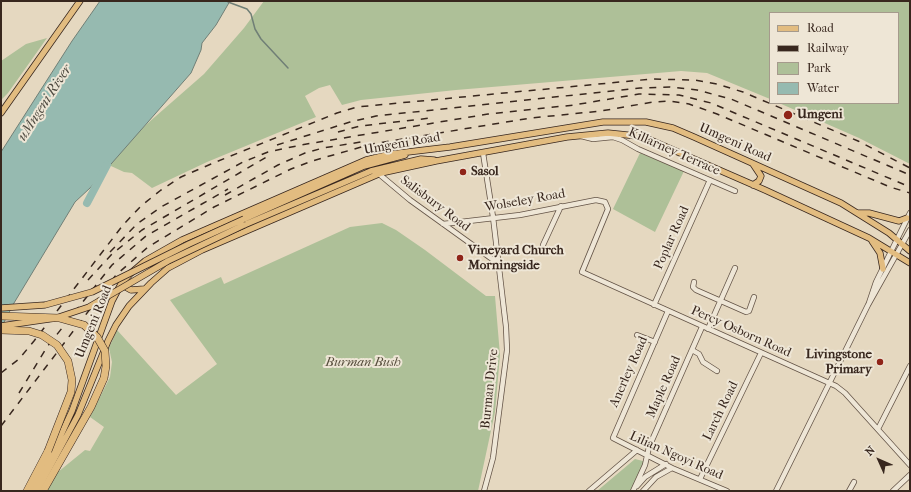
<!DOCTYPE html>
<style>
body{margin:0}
#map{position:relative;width:911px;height:492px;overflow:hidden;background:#e5d8c0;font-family:"IM FELL French Canon",serif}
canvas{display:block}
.frame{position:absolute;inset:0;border:2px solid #38271e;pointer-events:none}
.legend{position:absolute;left:769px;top:12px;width:130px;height:92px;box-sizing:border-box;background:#eee6d6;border:1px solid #a59a8c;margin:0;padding:5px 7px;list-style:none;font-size:12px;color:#38271e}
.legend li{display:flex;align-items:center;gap:8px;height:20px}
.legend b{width:20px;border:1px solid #a59a8c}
.north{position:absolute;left:859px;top:440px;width:40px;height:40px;-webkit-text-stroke:3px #eee6d6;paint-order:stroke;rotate:315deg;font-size:11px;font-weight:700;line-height:16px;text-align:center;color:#38271e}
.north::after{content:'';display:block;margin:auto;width:14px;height:18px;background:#38271e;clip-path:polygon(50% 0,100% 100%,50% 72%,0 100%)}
</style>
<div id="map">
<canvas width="911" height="492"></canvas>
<div class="frame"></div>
<ul class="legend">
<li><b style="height:5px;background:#e2bc80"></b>Road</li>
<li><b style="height:5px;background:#38271e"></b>Railway</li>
<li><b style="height:11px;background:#aec098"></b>Park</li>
<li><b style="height:11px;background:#96bab0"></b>Water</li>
</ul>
<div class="north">N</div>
</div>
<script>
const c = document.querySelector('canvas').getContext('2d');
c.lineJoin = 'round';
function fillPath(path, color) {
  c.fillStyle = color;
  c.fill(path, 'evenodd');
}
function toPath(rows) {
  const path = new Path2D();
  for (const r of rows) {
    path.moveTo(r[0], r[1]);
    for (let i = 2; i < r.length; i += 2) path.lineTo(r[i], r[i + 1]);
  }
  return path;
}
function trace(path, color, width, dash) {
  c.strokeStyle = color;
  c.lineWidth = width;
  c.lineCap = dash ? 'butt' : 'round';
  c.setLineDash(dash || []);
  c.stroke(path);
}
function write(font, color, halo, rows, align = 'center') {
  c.font = font + ' "IM FELL French Canon",serif';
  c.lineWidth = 4;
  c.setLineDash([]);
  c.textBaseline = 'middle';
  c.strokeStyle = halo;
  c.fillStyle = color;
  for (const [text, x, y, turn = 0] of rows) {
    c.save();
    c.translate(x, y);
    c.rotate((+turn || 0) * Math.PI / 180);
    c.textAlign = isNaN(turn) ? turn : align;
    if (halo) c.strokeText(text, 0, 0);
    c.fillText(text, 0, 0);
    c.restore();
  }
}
fillPath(toPath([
 [264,1,910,1,910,164,859,138,779,103,898,103,898,13,770,13,770,99,707,73,681,71,456,90,361,100,342,105,330,85,319,88,305,96,316,117,207,162,152,188,132,173,124,172,111,166,110,163,124,144,204,74,244,28],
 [47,38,8,93,1,100,1,61,26,44],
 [640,153,684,171,655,232,613,209],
 [382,223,396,230,425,250,486,296,495,296,500,355,495,412,478,491,47,491,58,472,85,450,90,451,104,427,90,417,110,377,112,362,109,348,117,330,176,395,217,364,170,300,221,277,224,284,350,227],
 [635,459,643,461,644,465,630,491,597,491]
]), '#aec098');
const water = toPath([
 [100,1,230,1,216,25,202,43,201,50,191,73,90,188,75,202,14,303,1,328,1,152,72,41,100,1]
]);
fillPath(water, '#96bab0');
trace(water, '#707f76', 1);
trace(toPath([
 [228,2,247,9,251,14,255,29,261,39,288,68]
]), '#707f76', 1.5);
trace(toPath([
 [87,203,107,165]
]), '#96bab0', 8);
const minor = toPath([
 [581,136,593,139,613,137,622,140,638,149,735,191],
 [483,153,493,217,506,327,507,350,493,458,484,491],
 [379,174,410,200,499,264],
 [443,224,520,215,596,200,605,202,608,209,582,272,836,386,845,393,910,465],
 [543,245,561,206],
 [694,282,693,287,696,290,746,312,749,311,754,297],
 [869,303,876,282,910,213],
 [654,305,710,180],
 [668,311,613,438,672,468,727,491],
 [708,329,735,268],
 [637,335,655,342],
 [692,350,699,354,703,362,717,371],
 [878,429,910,366],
 [700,479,761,353],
 [637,486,645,477,666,464],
 [589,491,637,450],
 [633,491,645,465,649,447,702,327],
 [643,491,656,477,672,468],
 [776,491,868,305,910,230],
 [849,491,854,482],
 [893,491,910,475]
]);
const major = toPath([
 [1,113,80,1],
 [753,164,761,176,759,181,753,185],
 [858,213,869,213,899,221,907,218],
 [244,219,364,166,405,155],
 [244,225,371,171,421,159,434,160],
 [872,241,880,253,883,269],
 [122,285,131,290,144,289],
 [31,491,60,437,72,411,112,301,121,284,131,273,145,261,182,240,366,160,391,154,450,147,603,122,646,122,673,128,694,137,841,203,889,233,910,251],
 [37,491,78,415,108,341,116,325,129,306,151,283,168,268,202,250,381,173,436,161,567,137,608,133,637,136,648,139,765,190,869,238,910,263]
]);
const highway = toPath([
 [27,491,48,451],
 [43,491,91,407,104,378]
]);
trace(minor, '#635346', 6);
trace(major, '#38271e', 7);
trace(highway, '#38271e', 8);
trace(minor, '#eee6d6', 4.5);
trace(major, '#e2bc80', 5.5);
trace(highway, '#e2bc80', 7);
trace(toPath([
 [338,132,360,126,431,118],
 [277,145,350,122,376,116,640,88,670,87,697,90,731,99,910,175],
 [225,195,278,165,305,153,323,148,361,142],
 [110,252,137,224,161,207,243,162,268,152,301,145,488,114,574,105,639,94,679,95,711,103,910,187],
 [88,280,112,254,142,230,270,155],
 [1,373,19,359,34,341,123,225,141,206,161,190,181,177,211,164,337,113,357,107,652,79,694,80,717,84,743,92,858,141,910,168],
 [19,393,47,347,112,265,146,236,228,189],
 [1,426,116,275,148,247,214,207,291,169,312,161,372,144,531,118,601,111,653,102,669,101,689,104,717,114,890,187,910,193]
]), '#38271e', 1.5, [7, 7]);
const majorBridge = toPath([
 [1,308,45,305,92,292,189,244,244,219],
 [1,326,56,318,89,307,168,261,244,225]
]);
const highwayBridge = toPath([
 [1,316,59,318,84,325,97,337,105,351,106,366,104,378],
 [1,330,29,331,42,335,57,345,68,361,72,380,71,392,48,451]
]);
trace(majorBridge, '#38271e', 7, []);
trace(highwayBridge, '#38271e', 8, []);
trace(majorBridge, '#e2bc80', 5.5);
trace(highwayBridge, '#e2bc80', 7);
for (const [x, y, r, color] of [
 [788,115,5,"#8f2418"],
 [463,172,4,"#8f2418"],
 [460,258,4,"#8f2418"],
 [880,362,4,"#8f2418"]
]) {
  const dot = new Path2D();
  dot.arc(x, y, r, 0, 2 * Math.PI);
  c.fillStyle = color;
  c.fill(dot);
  trace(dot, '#eee6d6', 1.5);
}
write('bold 13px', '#38271e', '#eee6d6', [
 ["Umgeni",797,115],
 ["Sasol",471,172],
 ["Vineyard Church",468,251],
 ["Morningside",468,266],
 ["Livingstone",872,355,"right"],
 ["Primary",872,370,"right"]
], 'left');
write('13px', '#38271e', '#eee6d6', [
 ["Umgeni Road",735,143,24],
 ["Umgeni Road",402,144,-10],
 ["Killarney Terrace",674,152,24],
 ["Wolseley Road",525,201,-10],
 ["Salisbury Road",435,204,37],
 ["Poplar Road",672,238,-66],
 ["Umgeni Road",94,322,-68],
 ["Percy Osborn Road",741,332,24],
 ["Anerley Road",629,372,-66],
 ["Maple Road",664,387,-66],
 ["Burman Drive",490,389,-84],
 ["Larch Road",721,411,-64],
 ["Lilian Ngoyi Road",676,456,24]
]);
write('italic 13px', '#564d3c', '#eee6d6', [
 ["Burman Bush",363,363]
]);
write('italic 14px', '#504c42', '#eee6d6', [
 ["uMngeni River",45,103,-57]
]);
</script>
